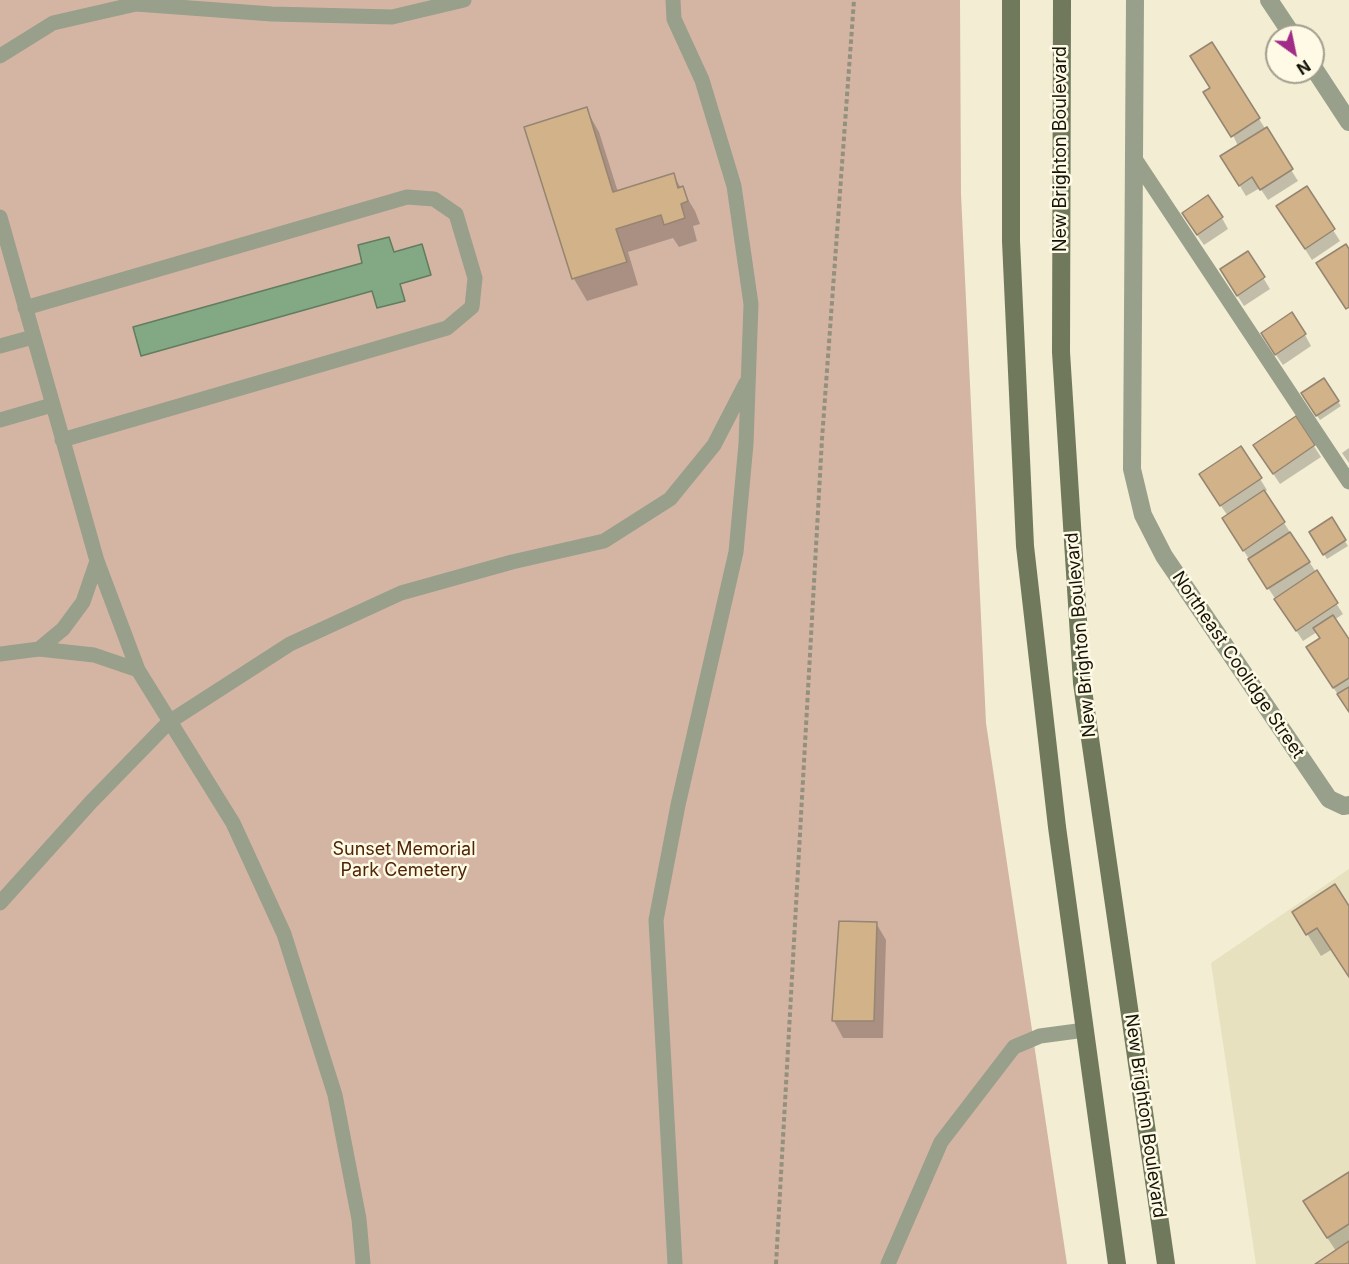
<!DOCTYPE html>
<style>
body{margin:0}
#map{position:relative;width:1349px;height:1264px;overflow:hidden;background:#f2edd3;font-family:Inter,sans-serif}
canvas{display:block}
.north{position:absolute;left:1265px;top:24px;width:60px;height:60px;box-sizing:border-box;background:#fefae5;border:2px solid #a19e8d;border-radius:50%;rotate:147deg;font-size:16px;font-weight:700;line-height:24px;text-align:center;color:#15140a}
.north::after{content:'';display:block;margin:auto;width:21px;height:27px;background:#a12c87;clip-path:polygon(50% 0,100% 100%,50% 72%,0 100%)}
</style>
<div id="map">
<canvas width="1349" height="1264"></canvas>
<div class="north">N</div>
</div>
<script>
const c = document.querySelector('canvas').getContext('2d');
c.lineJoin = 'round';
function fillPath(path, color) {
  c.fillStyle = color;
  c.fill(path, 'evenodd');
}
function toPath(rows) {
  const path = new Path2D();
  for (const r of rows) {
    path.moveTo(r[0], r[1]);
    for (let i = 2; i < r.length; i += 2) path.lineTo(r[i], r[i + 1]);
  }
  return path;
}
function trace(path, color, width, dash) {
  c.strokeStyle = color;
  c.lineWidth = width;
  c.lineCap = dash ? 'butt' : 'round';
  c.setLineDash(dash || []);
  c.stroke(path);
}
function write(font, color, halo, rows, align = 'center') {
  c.font = font + ' Inter,sans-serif';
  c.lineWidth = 5;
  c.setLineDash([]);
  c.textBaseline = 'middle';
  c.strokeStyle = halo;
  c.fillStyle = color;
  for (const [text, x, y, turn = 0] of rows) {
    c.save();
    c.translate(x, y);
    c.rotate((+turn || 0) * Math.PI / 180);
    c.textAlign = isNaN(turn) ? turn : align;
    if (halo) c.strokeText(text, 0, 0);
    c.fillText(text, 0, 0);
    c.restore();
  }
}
fillPath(toPath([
 [1349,869,1349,1264,1256,1264,1211,963]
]), '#e8e1c0');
fillPath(toPath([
 [0,0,960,0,961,194,986,723,1067,1264,0,1264]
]), '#d4b5a4');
const water = toPath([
 [389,237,394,252,422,244,431,275,400,284,405,301,377,308,372,291,141,356,133,327,362,263,358,245,389,237]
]);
fillPath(water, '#83a884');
trace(water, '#627c5f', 1.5);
fillPath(toPath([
 [1212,44,1298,181,1268,200,1260,188,1246,196,1229,168,1239,148,1211,89],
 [586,109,599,132,618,192,673,175,695,211,700,224,693,226,697,241,679,247,673,238,628,252,638,285,587,301,574,279,526,128],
 [1307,189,1340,241,1312,260,1285,218],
 [1222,218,1228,229,1204,245,1190,225],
 [1248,253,1270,289,1244,306,1228,281],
 [1305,335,1311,346,1283,365,1269,345],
 [1323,380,1341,406,1320,420,1306,399],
 [1296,419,1321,457,1280,484,1262,457],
 [1349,448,1349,463,1342,453],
 [1241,449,1267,490,1264,492,1343,614,1334,620,1349,642,1349,711,1314,659,1322,639,1317,632,1303,641,1230,530,1228,516,1207,486],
 [1331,519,1348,546,1327,559,1311,533],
 [1349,908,1349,977,1331,950,1321,956,1294,913],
 [876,923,886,940,883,1038,843,1038,834,1021],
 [1349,1174,1349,1264,1317,1264,1336,1251,1318,1224]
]), '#0003');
const building = toPath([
 [1212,42,1260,118,1231,137,1203,92,1210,88,1190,56,1212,42],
 [587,107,613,192,674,173,678,188,683,186,688,201,681,204,685,218,664,225,661,215,616,229,627,262,572,279,524,127,587,107],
 [1267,127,1293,169,1260,190,1252,177,1239,186,1220,156,1267,127],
 [1307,186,1335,229,1305,249,1276,206,1307,186],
 [1208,195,1223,217,1197,235,1182,213,1208,195],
 [1346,244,1349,249,1349,307,1346,309,1316,263,1346,244],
 [1248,251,1265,277,1237,296,1220,269,1248,251],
 [1292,312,1306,334,1275,355,1261,333,1292,312],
 [1324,378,1339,401,1316,416,1301,393,1324,378],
 [1296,416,1315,445,1273,474,1253,445,1296,416],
 [1241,446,1262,478,1220,506,1199,474,1241,446],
 [1264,490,1285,522,1243,551,1222,518,1264,490],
 [1332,517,1346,540,1323,555,1309,532,1332,517],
 [1290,532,1310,562,1267,589,1248,559,1290,532],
 [1317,570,1338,603,1296,631,1274,599,1317,570],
 [1333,615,1349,639,1349,678,1333,688,1306,647,1320,638,1313,628,1333,615],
 [1349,687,1349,712,1337,694,1349,687],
 [1335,884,1349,906,1349,977,1317,928,1306,935,1292,912,1335,884],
 [839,921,877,922,874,1021,832,1021,839,921],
 [1349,1172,1349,1224,1327,1238,1303,1201,1349,1172],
 [1349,1241,1349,1264,1315,1264,1349,1241]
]);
fillPath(building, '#d1b289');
trace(building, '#958571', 1.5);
trace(toPath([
 [776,1264,822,439,854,0]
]), '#93907d', 4, [4.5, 3]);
trace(toPath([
 [673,0,674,19,702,80,734,186,751,304,746,444,736,552,678,805,656,920,675,1264],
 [0,56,53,23,136,4,272,14,392,17,464,0],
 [1135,159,1349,482],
 [0,217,97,561,138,670],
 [25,308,407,197,434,199,456,214,475,278,472,307,447,328,62,440],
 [0,346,33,337],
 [0,420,52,405],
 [39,649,63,629,83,602,97,561],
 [0,654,39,649,94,655,138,670,233,823,284,934,335,1095,359,1219,363,1264],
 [0,903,91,802,169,722,290,644,401,593,512,562,604,541,670,499,714,445,746,383],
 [888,1264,941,1142,1014,1047,1040,1036,1085,1030]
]), '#989f8a', 15);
trace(toPath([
 [1135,0,1132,469,1143,515,1164,556,1329,799,1344,806,1349,805],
 [1269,0,1293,36],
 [1313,67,1349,122]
]), '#989f8a', 18);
trace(toPath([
 [1011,0,1011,241,1025,546,1057,827,1117,1264],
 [1062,0,1061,352,1082,683,1166,1264]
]), '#70795c', 18);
write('18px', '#15140a', '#fefae5', [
 ["New Brighton Boulevard",1061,149,-90],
 ["New Brighton Boulevard",1081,635,-95],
 ["Northeast Coolidge Street",1238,665,56],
 ["New Brighton Boulevard",1145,1116,82]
]);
write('18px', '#502406', '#fefae5', [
 ["Sunset Memorial",404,850],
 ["Park Cemetery",404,871]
]);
</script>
